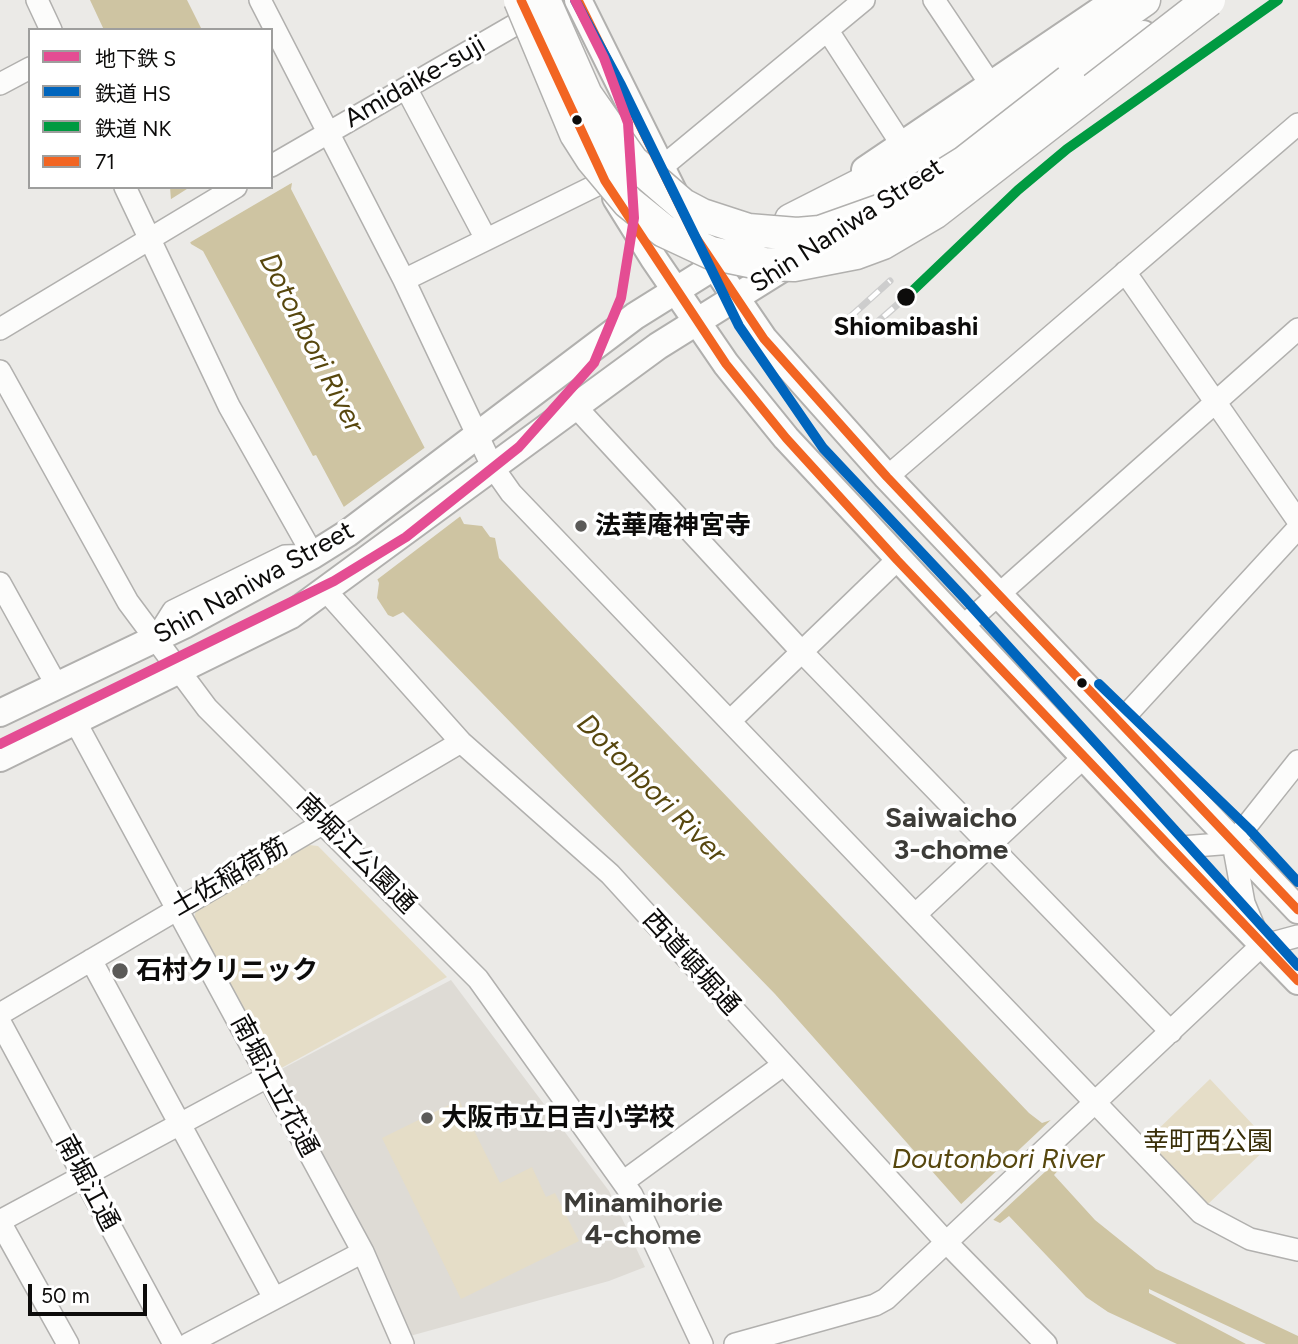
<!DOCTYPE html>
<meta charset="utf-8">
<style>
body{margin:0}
#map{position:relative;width:1298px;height:1344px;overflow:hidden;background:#ebeae7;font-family:Figtree,"Noto Sans JP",sans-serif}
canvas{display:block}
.legend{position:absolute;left:28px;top:28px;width:245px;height:161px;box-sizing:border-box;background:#fff;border:2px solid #9e9e9d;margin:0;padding:9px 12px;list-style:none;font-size:21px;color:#0d0c0b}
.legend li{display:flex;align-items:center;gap:14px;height:35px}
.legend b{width:35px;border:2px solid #9e9e9d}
.scale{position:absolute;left:28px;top:1284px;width:119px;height:32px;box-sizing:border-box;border:4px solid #0d0c0b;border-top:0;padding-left:9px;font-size:21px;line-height:24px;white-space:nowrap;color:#0d0c0b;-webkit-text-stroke:5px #fff;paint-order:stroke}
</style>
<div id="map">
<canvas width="1298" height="1344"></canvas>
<ul class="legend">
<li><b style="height:9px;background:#e44d93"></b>地下鉄 S</li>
<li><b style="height:9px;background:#0065bd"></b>鉄道 HS</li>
<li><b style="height:9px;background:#009a41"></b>鉄道 NK</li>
<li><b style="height:9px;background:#f26522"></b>71</li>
</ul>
<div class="scale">50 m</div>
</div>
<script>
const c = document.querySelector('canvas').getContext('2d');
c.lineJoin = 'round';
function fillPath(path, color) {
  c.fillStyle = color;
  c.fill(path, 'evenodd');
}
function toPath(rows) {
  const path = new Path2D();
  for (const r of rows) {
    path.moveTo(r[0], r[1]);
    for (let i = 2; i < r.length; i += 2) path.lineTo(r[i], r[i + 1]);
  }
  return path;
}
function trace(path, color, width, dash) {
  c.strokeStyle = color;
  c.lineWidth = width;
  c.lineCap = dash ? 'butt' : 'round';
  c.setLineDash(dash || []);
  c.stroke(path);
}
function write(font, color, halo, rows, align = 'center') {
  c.font = font + ' Figtree,"Noto Sans JP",sans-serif';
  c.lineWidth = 7;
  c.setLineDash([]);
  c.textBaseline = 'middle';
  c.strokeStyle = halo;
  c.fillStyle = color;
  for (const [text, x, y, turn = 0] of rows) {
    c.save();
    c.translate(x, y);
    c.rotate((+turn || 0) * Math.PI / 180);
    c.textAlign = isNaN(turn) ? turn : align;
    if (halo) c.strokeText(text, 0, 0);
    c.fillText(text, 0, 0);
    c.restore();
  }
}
fillPath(toPath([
 [451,980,609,1191,645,1267,609,1281,410,1336,276,1072]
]), '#dedbd5');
fillPath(toPath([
 [309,845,318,846,447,977,276,1071,194,919,196,910],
 [1210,1079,1271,1144,1207,1205,1146,1141],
 [459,1100,500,1183,532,1167,546,1197,555,1193,579,1241,461,1299,382,1138]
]), '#e5ddc7');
fillPath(toPath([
 [90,0,187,0,202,30,104,30],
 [292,183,291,189,464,524,482,526,490,537,495,538,499,558,1029,1113,1042,1123,1054,1119,1056,1158,1062,1166,1054,1175,1095,1220,1156,1269,1298,1336,1298,1344,1266,1344,1149,1289,1149,1293,1246,1344,1177,1344,1108,1312,1086,1297,1009,1216,1000,1223,962,1205,775,994,408,617,403,612,393,617,388,615,377,598,379,583,346,511,316,455,313,456,203,251,191,244,171,200,170,187,271,187]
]), '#cec4a2');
fillPath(toPath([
 [274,135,295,181,189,243,168,201,190,187,271,187,271,136],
 [427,446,462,515,374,582,341,509],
 [1055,1116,1060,1158,992,1221,958,1207]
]), '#ebeae7');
const minor = toPath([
 [37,0,51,30],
 [260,0,404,280,492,466,511,493,1201,1213,1250,1239,1298,1250],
 [934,0,991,85],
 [828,31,902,145],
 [0,84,30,68],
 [406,88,486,239],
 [271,166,539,11],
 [662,167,864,0],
 [125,187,229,406,313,555,285,556,173,611,156,638],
 [1125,272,1298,521],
 [404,280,605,181],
 [0,329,236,187],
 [0,371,128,602,207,708,478,979,632,1195,702,1344],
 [576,407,801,651,1171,1032],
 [887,477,1298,124],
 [0,583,57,686],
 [327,592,461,742,610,874,946,1242,1046,1344],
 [962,627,1298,329],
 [75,721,363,1252,403,1344],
 [730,721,897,560],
 [1119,723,1298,528],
 [1233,843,1244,903,1257,934],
 [1169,848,1233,843,1298,761],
 [916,914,1085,756],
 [91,960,274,1298],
 [0,1014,461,742],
 [0,1022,174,1344],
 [623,1182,783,1065],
 [0,1221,269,1076],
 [0,1222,68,1344],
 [188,1344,363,1252],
 [735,1344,875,1305,886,1299,1261,946,1298,936]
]);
const major = toPath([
 [578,0,677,199],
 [1052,93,1143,34],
 [865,170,1116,0],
 [616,198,654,259,726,364,786,438,1169,848,1298,981],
 [704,251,764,339,887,477,1298,910],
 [0,713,184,625,313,555,348,533,635,316,739,251],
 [0,758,291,615,658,346,794,261]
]);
const highway = toPath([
 [791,220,933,148,1144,0]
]);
trace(minor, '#b1b0ae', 24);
trace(major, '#b1b0ae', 30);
trace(highway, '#b1b0ae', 35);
trace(minor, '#fcfcfb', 21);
trace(major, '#fcfcfb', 26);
trace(highway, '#fcfcfb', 32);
const rail = toPath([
 [850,317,890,281],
 [864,334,906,297]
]);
trace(rail, '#cdcdcd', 7);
trace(rail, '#fff', 4.5, [13]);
const highwayBridge = toPath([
 [520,0,576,134,592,159,628,202,664,231,711,253,764,264,794,265,856,253,883,243,934,213,1209,0],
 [544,0,586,95,632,161,683,205,702,215,748,230,797,234,820,232,896,205,965,162,1069,81]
]);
trace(highwayBridge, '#b1b0ae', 35, []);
trace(highwayBridge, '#fcfcfb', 32);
trace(toPath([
 [521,0,605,181,726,364,786,438,897,560,1298,981],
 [578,0,693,233,764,339,887,477,1298,910]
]), '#f26522', 9);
trace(toPath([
 [575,0,621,85,739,326,823,448,964,598,1298,966],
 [1099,684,1250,830,1298,882]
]), '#0065bd', 10);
trace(toPath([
 [906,297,1018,190,1067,149,1278,0]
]), '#009a41', 10);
trace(toPath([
 [0,744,334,581,406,537,519,447,594,363,621,298,634,218,628,123,604,58,575,0]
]), '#e44d93', 10);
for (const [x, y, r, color] of [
 [577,120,6,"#0d0c0b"],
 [906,297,10,"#0d0c0b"],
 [581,526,7,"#5b5a58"],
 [1082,683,6,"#0d0c0b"],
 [120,971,9,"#5b5a58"],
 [427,1118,7,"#5b5a58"]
]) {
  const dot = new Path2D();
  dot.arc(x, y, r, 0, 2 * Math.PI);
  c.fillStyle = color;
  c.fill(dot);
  trace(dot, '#fff', 2.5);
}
write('26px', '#0d0c0b', '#fff', [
 ["Amidaike-suji",415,82,-30],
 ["Shin Naniwa Street",847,226,-33],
 ["Shin Naniwa Street",254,583,-29],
 ["南堀江公園通",356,854,45],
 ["土佐稲荷筋",230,877,-30],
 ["西道頓堀通",691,963,48],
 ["南堀江立花通",274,1086,62],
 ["南堀江通",87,1183,62]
]);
write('bold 26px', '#0d0c0b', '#fff', [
 ["Shiomibashi",906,327]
]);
write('bold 26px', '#0d0c0b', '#fff', [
 ["法華庵神宮寺",595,526],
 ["石村クリニック",136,971],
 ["大阪市立日吉小学校",441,1118]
], 'left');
write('26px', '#392e07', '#fff', [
 ["幸町西公園",1208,1142]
]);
write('italic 28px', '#57470e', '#fff', [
 ["Dotonbori River",311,343,63],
 ["Dotonbori River",651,789,45],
 ["Doutonbori River",998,1160]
]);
write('bold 28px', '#3d3c38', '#fff', [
 ["Saiwaicho",951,819],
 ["3-chome",951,851],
 ["Minamihorie",643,1204],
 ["4-chome",643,1236]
]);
</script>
